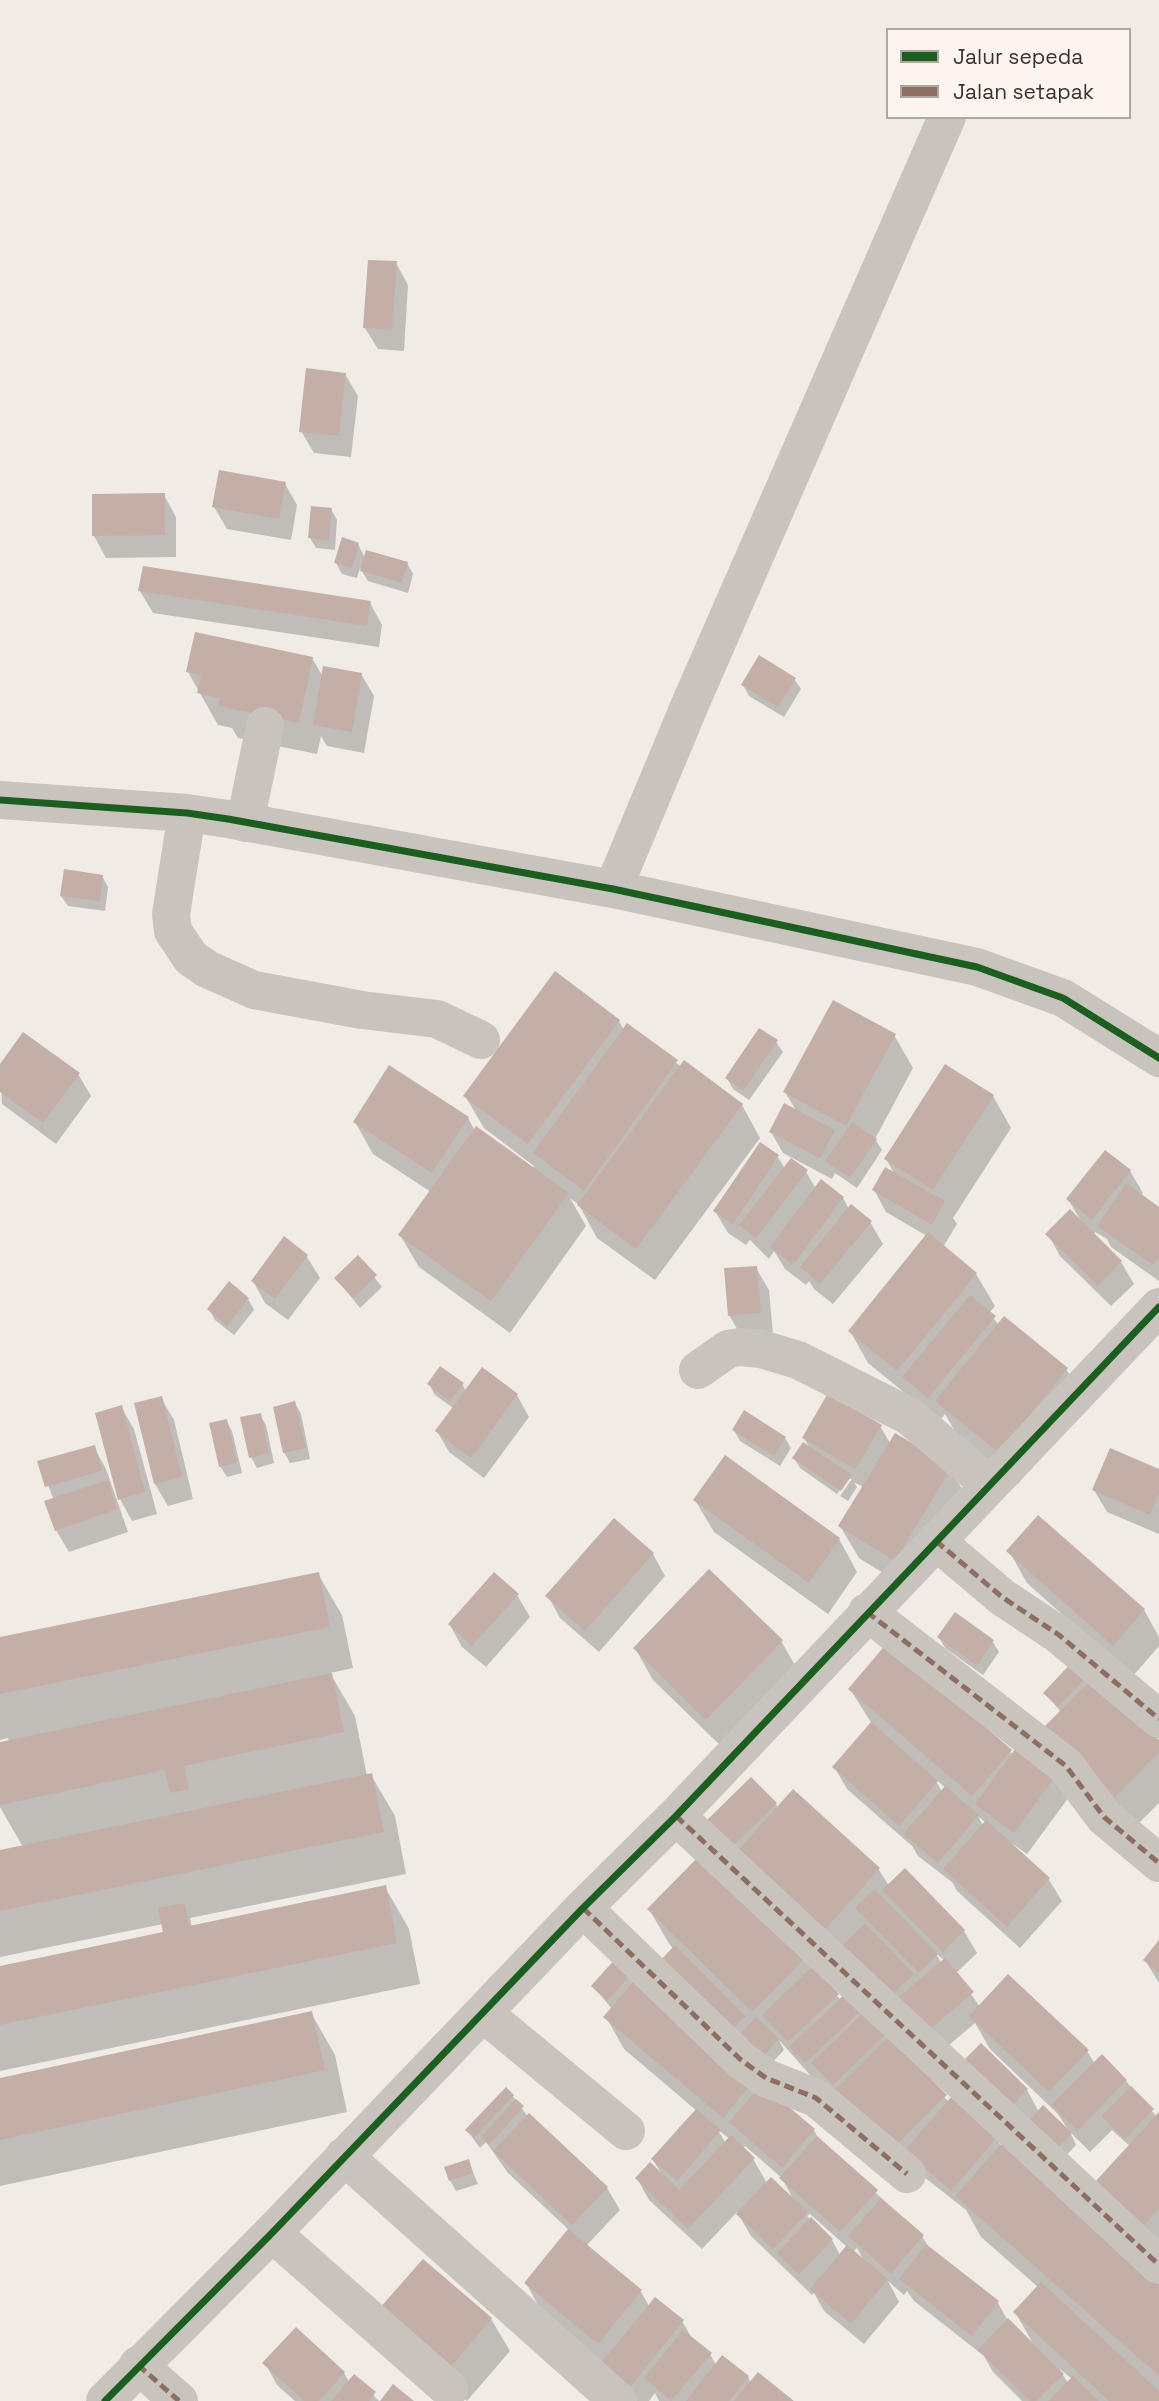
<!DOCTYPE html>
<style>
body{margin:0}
#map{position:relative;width:1159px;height:2401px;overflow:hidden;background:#f0ebe5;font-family:"Space Grotesk",sans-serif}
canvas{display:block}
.legend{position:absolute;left:886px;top:28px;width:245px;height:91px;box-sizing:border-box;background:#fbf5ee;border:2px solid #aea6a0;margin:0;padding:9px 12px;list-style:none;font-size:21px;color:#3b302b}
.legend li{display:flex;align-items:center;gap:14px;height:35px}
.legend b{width:35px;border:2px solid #aea6a0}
</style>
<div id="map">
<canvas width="1159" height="2401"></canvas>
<ul class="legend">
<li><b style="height:9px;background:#1b5e20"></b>Jalur sepeda</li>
<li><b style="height:9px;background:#8d6e63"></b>Jalan setapak</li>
</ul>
</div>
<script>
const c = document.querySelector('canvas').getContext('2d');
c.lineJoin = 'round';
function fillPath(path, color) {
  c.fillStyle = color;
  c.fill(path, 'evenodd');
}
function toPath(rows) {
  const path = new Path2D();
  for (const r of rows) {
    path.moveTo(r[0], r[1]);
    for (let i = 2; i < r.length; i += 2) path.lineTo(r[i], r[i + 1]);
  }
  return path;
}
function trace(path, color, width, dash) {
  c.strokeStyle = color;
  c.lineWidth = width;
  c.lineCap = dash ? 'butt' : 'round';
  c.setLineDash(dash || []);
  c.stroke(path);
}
fillPath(toPath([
 [396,263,408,285,404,351,378,349,365,328],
 [345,374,358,396,351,457,314,453,301,431],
 [285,484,297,505,291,540,227,529,214,507],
 [164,495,176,517,176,557,106,558,94,536],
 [331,509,337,520,335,550,316,548,310,538],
 [358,544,365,558,407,563,413,574,408,593,368,581,360,568,357,578,342,574,336,563],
 [140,591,370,603,382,625,379,647,153,613],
 [312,658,323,677,361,674,374,696,364,753,327,746,321,736,317,754,238,738,232,728,218,725,188,672],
 [794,679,801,689,784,717,749,696,743,685],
 [102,876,108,887,105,911,68,906,61,896],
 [556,974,619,1021,624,1030,742,1105,760,1138,655,1280,597,1238,579,1205,570,1198,586,1226,510,1333,419,1267,400,1235,431,1192,373,1154,355,1122,468,1118,475,1131,532,1168,534,1166,484,1128,465,1096],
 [894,1035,913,1068,875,1139,882,1150,857,1188,835,1173,832,1179,783,1153,771,1132,797,1112,785,1092],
 [776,1042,783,1052,749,1100,733,1089,727,1078],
 [0,1067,78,1074,91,1096,56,1144,2,1104],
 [993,1096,1011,1128,953,1218,957,1224,943,1247,976,1274,995,1306,989,1313,999,1325,1066,1369,1085,1401,1018,1484,956,1433,945,1414,941,1419,916,1402,868,1363,850,1331,927,1236,886,1212,874,1190,895,1175,886,1159],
 [1106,1152,1130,1171,1143,1193,1141,1196,1159,1209,1159,1281,1111,1247,1107,1239,1095,1232,1093,1235,1121,1262,1134,1284,1111,1306,1060,1256,1048,1234,1081,1221,1068,1199],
 [778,1157,785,1169,806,1172,816,1189,843,1198,849,1209,870,1222,883,1244,833,1304,814,1289,809,1281,806,1285,785,1269,774,1251,769,1259,750,1240,746,1245,728,1233,715,1211],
 [285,1239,307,1257,320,1278,288,1320,265,1303,253,1281],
 [358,1257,382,1287,360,1308,336,1278],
 [756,1268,769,1290,773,1334,742,1337,729,1315],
 [248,1299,254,1310,234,1335,215,1320,209,1309],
 [429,1384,462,1384,466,1391,517,1395,529,1417,484,1478,449,1452,437,1431,453,1408,435,1395],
 [161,1398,174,1420,193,1499,168,1506,155,1484,136,1404],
 [295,1403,301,1414,310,1459,290,1463,284,1452],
 [121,1407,134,1429,157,1514,132,1521,120,1499],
 [260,1415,266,1425,274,1463,257,1468,251,1457],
 [226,1421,232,1431,242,1473,227,1477,220,1466],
 [880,1426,890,1443,950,1468,969,1501,914,1592,859,1558,840,1526,863,1487,854,1482,857,1487,848,1501,840,1496,852,1479,848,1479,837,1494,800,1468,794,1458,810,1449,804,1438],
 [734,1430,785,1438,791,1448,780,1466,740,1441],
 [94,1447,106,1469,128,1532,69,1552,56,1530,54,1500,39,1463],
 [1159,1471,1159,1534,1107,1512,1094,1490],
 [695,1500,839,1539,857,1572,828,1614,714,1532],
 [1009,1551,1144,1610,1159,1637,1159,1646,1132,1677,1027,1583],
 [653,1554,665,1576,599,1652,560,1618,548,1596],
 [318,1574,342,1615,353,1668,330,1673,355,1716,367,1776,371,1775,395,1816,406,1874,190,1918,192,1928,385,1887,409,1929,420,1984,0,2071,0,1967,165,1933,163,1924,0,1957,0,1852,23,1847,0,1807,0,1744,9,1742,8,1738,0,1740,0,1639],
 [517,1595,530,1617,486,1667,462,1647,450,1625],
 [955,1615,993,1642,999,1652,983,1675,945,1648,939,1637],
 [781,1641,800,1674,726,1751,653,1680,635,1648],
 [1090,1673,1159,1743,1159,1803,1134,1828,1065,1759,1061,1712,1045,1693],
 [850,1689,1059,1772,1072,1793,1027,1854,1013,1844,1012,1846,1049,1880,1062,1901,1020,1948,957,1891,953,1883,918,1856,912,1846,847,1789,835,1768,872,1724],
 [935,1779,946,1788,942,1792],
 [978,1816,986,1823,983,1826],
 [793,1792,879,1870,889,1886,905,1871,964,1931,977,1953,956,1973,980,2007,1087,2051,1095,2064,1126,2081,1157,2117,1159,2114,1159,2254,1116,2214,1130,2146,1112,2130,1090,2152,1070,2132,1076,2145,1059,2163,1032,2136,981,2045,1027,2090,1039,2112,1068,2130,1058,2114,990,2049,975,2023,935,2057,720,1843,776,1804,778,1808],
 [936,1953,944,1960,941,1963],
 [705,1853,841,2000,847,1995,949,2102,996,2137,1001,2146,1159,2281,1159,2401,1022,2401,993,2372,984,2356,914,2301,907,2291,904,2295,888,2281,899,2302,864,2344,824,2311,814,2293,812,2295,751,2236,737,2212,702,2249,649,2200,637,2178,662,2175,653,2160,697,2111,624,2049,606,2017,612,2009,593,1986,617,1960,814,2130,819,2140,922,2236,930,2249,998,2303,1008,2321,1034,2345,1015,2312,1038,2287,981,2237,966,2210,919,2173,823,2080,818,2084,779,2040,784,2050,765,2070,668,1942,649,1909],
 [718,2130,730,2139,726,2144],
 [745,2146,782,2178,793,2199,767,2183,753,2159,743,2149],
 [810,2214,847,2247,840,2255,832,2240,807,2216],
 [857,2248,864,2261,853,2252],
 [1060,2369,1072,2379,1068,2383,1060,2370],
 [1159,1943,1159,1983,1145,1960],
 [311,2013,335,2055,347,2112,0,2186,0,2080],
 [513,2096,528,2117,607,2188,620,2210,586,2246,641,2292,649,2306,682,2321,694,2342,710,2354,716,2365,748,2377,751,2383,791,2401,659,2401,655,2393,649,2401,635,2401,544,2316,526,2283,569,2230,508,2173,486,2142,480,2148,467,2130],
 [468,2161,478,2184,456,2191,450,2180],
 [423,2261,491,2319,510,2351,467,2401,399,2343],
 [296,2329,344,2373,349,2382,354,2376,379,2401,295,2401,277,2385,265,2363]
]), '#0003');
fillPath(toPath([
 [368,260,397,261,392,330,363,328],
 [306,368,346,373,339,436,299,432],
 [219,470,286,482,279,519,212,507],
 [165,493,165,535,92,536,92,494],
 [311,506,332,508,329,540,308,538],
 [342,537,359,543,352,568,334,563],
 [366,550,408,562,402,583,360,571],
 [143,566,371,601,367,626,138,591],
 [195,632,313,657,299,723,218,706,220,698,197,693,201,675,186,672],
 [759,655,796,678,778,707,741,685],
 [323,666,362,673,352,732,313,725],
 [64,869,103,875,100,901,60,896],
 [555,971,620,1020,528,1144,463,1096],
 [833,1000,896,1034,846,1126,783,1092],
 [627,1023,678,1060,584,1191,533,1153],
 [759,1028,778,1040,743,1091,725,1078],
 [23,1032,80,1073,43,1123,0,1092,0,1064],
 [684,1060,743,1104,636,1249,577,1205],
 [945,1064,994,1095,933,1190,884,1159],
 [389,1065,469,1117,432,1173,353,1122],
 [784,1103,835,1130,820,1158,769,1132],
 [852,1122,877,1139,850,1178,825,1161],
 [476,1126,569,1193,491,1301,398,1235],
 [760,1142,779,1155,733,1224,713,1211],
 [1105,1150,1131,1170,1092,1220,1066,1199],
 [791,1158,808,1170,756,1238,739,1225],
 [885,1167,945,1201,932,1225,872,1190],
 [821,1179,844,1197,793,1265,770,1247],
 [1126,1183,1159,1207,1159,1257,1153,1265,1097,1226],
 [851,1204,872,1221,820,1284,800,1267],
 [1070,1209,1122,1261,1098,1286,1045,1234],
 [928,1232,977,1273,897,1371,848,1331],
 [284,1236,308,1255,275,1299,251,1281],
 [358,1255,377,1275,353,1298,334,1278],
 [757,1266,761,1313,728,1316,724,1268],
 [229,1281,249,1298,227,1326,207,1309],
 [970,1295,996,1316,928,1398,902,1377],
 [1004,1316,1068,1368,999,1453,935,1401],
 [440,1366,464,1383,450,1401,427,1384],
 [482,1367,518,1394,471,1458,435,1431],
 [828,1393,882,1425,855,1469,802,1438],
 [162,1396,182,1477,154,1484,134,1403],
 [295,1401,306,1448,283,1453,273,1407],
 [122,1405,145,1492,118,1500,95,1413],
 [744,1410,786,1437,774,1456,732,1430],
 [261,1413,269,1453,249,1458,240,1417],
 [227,1419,237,1463,219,1467,209,1423],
 [895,1433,952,1467,895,1561,838,1526],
 [803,1442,852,1475,841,1491,792,1458],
 [95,1445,102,1471,45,1487,37,1461],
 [1110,1448,1159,1469,1159,1493,1150,1515,1092,1490],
 [725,1455,840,1538,809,1583,693,1500],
 [108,1480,117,1509,55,1531,44,1501],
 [1038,1515,1145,1609,1113,1646,1006,1551],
 [614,1518,654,1553,585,1631,545,1596],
 [709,1569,783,1640,706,1720,633,1648],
 [319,1572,330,1627,0,1694,0,1637],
 [494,1572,519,1594,472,1646,448,1624],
 [955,1612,994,1640,977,1666,937,1637],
 [888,1642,1012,1750,972,1796,848,1689],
 [1076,1658,1091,1672,1058,1707,1043,1693],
 [332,1673,344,1732,184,1766,189,1789,170,1793,165,1770,0,1805,0,1742],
 [1095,1676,1159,1740,1159,1752,1115,1797,1044,1727],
 [871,1722,938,1781,899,1826,832,1767],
 [1021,1741,1060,1770,1014,1833,975,1804],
 [372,1773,384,1832,0,1911,0,1850],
 [751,1777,777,1803,732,1847,706,1821],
 [945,1786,979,1815,938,1863,903,1834],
 [793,1789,880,1868,823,1932,736,1853],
 [986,1820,1050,1878,1007,1927,943,1869],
 [705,1850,810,1953,752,2012,647,1909],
 [905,1868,965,1930,943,1952,882,1890],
 [386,1885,397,1943,0,2025,0,1966,163,1932,158,1908,185,1903,189,1926],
 [874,1889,938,1954,919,1973,855,1908],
 [865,1923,914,1974,889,1998,840,1948],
 [1159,1940,1159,1973,1143,1960],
 [675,1945,746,2016,728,2034,657,1964],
 [617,1957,633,1972,607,2001,591,1986],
 [945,1958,974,1992,922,2036,893,2002],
 [813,1966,839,1994,788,2042,762,2015],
 [1008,1974,1089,2050,1049,2092,969,2016],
 [634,1981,753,2082,723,2118,603,2017],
 [847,1992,863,2009,805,2063,789,2047],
 [866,2010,888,2032,833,2085,811,2063],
 [312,2011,325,2070,0,2140,0,2078],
 [756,2017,779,2039,759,2061,735,2039],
 [889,2036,947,2095,893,2148,836,2089],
 [981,2043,1028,2089,1006,2112,959,2065],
 [1102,2054,1127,2080,1077,2131,1051,2105],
 [762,2084,815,2129,782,2168,729,2122],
 [1131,2086,1154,2109,1125,2139,1101,2116],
 [506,2087,514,2095,474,2138,465,2130],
 [951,2097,998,2136,951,2191,904,2151],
 [516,2099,524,2106,489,2145,481,2137],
 [1043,2105,1072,2133,1052,2154,1024,2126],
 [696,2109,721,2130,677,2181,651,2159],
 [1159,2112,1159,2209,1143,2226,1095,2182],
 [529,2113,608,2187,572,2225,493,2151],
 [731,2135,755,2158,688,2229,635,2178,650,2162,679,2190],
 [817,2136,878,2190,840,2232,779,2178],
 [1004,2141,1159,2279,1159,2376,955,2196],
 [469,2159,473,2173,449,2181,444,2167],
 [771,2177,808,2212,773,2249,736,2214],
 [881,2198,924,2235,891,2274,848,2236],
 [811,2217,833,2239,799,2275,777,2253],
 [568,2229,642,2290,598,2344,524,2283],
 [926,2244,999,2301,972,2336,899,2279],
 [847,2245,888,2279,851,2324,810,2289],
 [423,2259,492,2318,448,2370,378,2310],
 [1041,2282,1159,2391,1159,2401,1109,2401,1013,2312],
 [655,2297,684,2320,630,2387,601,2363],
 [1008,2318,1064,2374,1037,2401,1030,2401,978,2350],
 [296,2327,345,2372,319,2401,304,2401,262,2363],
 [683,2330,712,2353,671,2401,644,2378],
 [722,2355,749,2376,729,2401,686,2401],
 [758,2372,794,2401,734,2401],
 [354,2374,376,2392,369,2401,331,2401],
 [1073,2376,1099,2401,1048,2401],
 [393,2384,414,2401,380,2401]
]), '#c3afa7');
trace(toPath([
 [0,800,187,813,228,819,613,889,977,967,1063,998,1159,1058],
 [187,813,171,914,173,931,191,958,207,969,254,990,362,1010,437,1019,481,1040],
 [245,823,265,726],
 [613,889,691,702,947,117],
 [698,1370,728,1349,740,1347,761,1349,798,1360,909,1416,989,1484],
 [936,1541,1002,1597,1059,1635,1159,1719],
 [867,1612,1066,1766,1104,1817,1159,1863],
 [676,1816,1159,2265],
 [583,1908,741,2060,766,2078,816,2098,907,2174],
 [483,2013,626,2131],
 [344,2156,618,2401],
 [272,2233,449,2389],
 [138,2365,179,2401],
 [105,2401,272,2233,583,1908,676,1816,1159,1307]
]), '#c9c3be', 38);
trace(toPath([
 [936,1541,1002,1597,1059,1635,1159,1719],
 [867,1612,1066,1766,1104,1817,1159,1863],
 [676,1816,1159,2265],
 [583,1908,741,2060,766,2078,816,2098,907,2174],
 [138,2365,179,2401]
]), '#8d6e63', 5, [10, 5]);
trace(toPath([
 [0,800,187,813,228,819,613,889,977,967,1063,998,1159,1058],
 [105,2401,272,2233,583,1908,676,1816,1159,1307]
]), '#1b5e20', 7);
</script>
